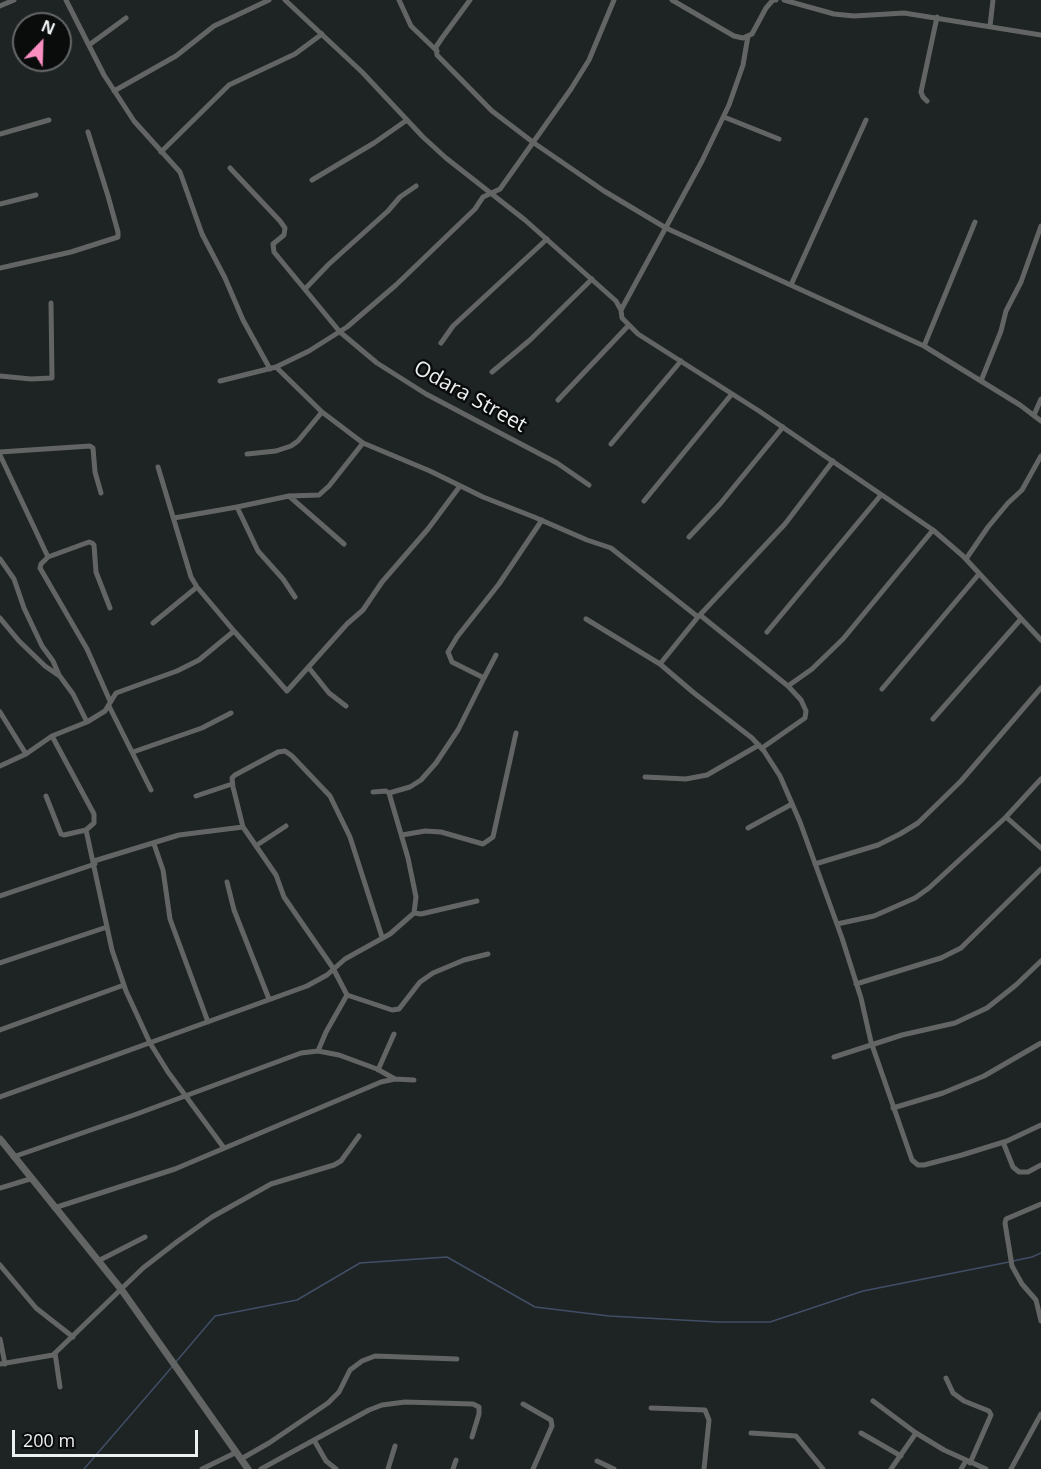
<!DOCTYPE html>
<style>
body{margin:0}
#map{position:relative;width:1041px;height:1469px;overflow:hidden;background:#1e2324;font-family:"Open Sans",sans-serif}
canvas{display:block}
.north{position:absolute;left:12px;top:12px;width:60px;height:60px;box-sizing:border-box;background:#0a0c0c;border:2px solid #656768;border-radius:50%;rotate:23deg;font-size:16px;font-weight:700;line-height:24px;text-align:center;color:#edf0f1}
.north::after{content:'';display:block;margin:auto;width:21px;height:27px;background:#fc8fc2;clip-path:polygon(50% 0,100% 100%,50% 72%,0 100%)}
.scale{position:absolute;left:12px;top:1430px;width:186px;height:27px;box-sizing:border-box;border:3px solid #edf0f1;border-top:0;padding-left:8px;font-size:18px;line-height:21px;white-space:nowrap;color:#edf0f1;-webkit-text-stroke:4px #0a0c0c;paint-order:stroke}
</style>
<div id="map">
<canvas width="1041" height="1469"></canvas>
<div class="north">N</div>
<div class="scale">200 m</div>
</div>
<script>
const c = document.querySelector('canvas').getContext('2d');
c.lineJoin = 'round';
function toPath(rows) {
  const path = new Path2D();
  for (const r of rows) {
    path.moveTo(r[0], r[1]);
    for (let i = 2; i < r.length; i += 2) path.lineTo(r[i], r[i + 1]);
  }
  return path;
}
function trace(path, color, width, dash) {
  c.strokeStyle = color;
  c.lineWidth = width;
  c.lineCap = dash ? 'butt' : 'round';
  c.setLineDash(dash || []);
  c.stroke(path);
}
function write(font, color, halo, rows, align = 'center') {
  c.font = font + ' "Open Sans",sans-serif';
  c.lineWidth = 5;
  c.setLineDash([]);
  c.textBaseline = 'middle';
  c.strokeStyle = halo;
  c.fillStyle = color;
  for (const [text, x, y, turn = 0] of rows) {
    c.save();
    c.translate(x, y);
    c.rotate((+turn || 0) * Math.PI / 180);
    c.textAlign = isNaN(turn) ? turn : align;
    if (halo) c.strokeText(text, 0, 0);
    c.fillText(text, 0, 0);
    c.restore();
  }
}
trace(toPath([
 [1013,1261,1032,1257,1041,1253],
 [175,1363,215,1316,297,1300,360,1263,447,1257,535,1307,609,1316,718,1322,770,1322,863,1291,1009,1262],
 [84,1469,172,1367]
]), '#414e66', 1.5);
trace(toPath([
 [66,0,104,75,134,121,180,172,202,234,225,278,243,320,270,369],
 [285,0,362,72,423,137,446,158,525,220,616,301,621,310,622,318,638,334,759,411,933,530,963,556,1041,640],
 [399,0,411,26,437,51],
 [470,0,442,38,436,47,437,55,492,111,534,143,604,191,666,228,924,346,1020,405,1041,421],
 [672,0,734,36,743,38,752,34,766,8,773,0,776,0],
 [784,0,834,14,854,16,904,13,1041,35],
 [0,6,14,0],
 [990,26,993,0],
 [89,45,126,18],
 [114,91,176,56,214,26,269,0],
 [927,101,923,97,921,92,937,17],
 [724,117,779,139],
 [0,134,49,120],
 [161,152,229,85,295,54,322,34],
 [230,168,280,221,285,228,284,235,273,244,274,252,340,332,377,363,426,394,557,463,589,485],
 [312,180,374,143,407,120],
 [0,204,36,195],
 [0,268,71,252,118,237,118,232,108,196,88,132],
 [791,285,866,120],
 [305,289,329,264,388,211,400,197,416,186],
 [621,310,702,161,729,105,743,65,748,36],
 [441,343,453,326,547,239],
 [924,346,975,222],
 [276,367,322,412,363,443,430,471,483,497,534,517,587,540,611,548,698,617],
 [492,372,530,340,592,279],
 [0,376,31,379,52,378,51,303],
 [220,381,276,367,309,351,347,327,396,285,475,209,483,197,500,189,571,89,589,60,614,0],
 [981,381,1001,331,1006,311,1021,282,1041,226],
 [558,400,628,326],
 [1034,415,1041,399],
 [611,444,681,361],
 [0,452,90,446,93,448,95,472,101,493],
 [247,454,276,451,291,446,298,441,322,412],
 [0,455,48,557,41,564,40,568,87,649,110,701],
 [158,467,191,577,197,587,234,631,287,691,347,624,363,610,382,582,428,529,460,486],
 [289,496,344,544],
 [644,501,731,395],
 [174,518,237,507],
 [689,537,720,504,783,427],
 [48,557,89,542,92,543,94,545,96,572,110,608],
 [0,559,14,579,24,608,42,646,53,661,59,675,73,694,87,722],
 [966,559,988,527,1008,503,1022,490,1041,456],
 [295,597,283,579,258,551,237,507,289,496,319,495,329,486,363,443],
 [700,615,788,686,801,700,806,711,805,718,762,748],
 [0,618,19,641,45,666,58,675],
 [586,619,660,664,694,693,752,738,764,751,780,776,800,822,842,938,861,998,871,1042,912,1160,918,1165,924,1165,962,1155,1007,1141,1041,1125],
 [153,623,197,587],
 [767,632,881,495],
 [660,664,698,617,785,524,833,461],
 [309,668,329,693,346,706],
 [484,678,496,655],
 [788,686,812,669,843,639,933,530],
 [882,689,979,574],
 [109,706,151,790],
 [0,712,26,754],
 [933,719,1021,619],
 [52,736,94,814,94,823,86,830,112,950,126,991,150,1043,168,1072,224,1148],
 [133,752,202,728,231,713],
 [0,766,26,754,52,736,87,722,105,711,116,693,177,671,199,660,234,631],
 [645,777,686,779,707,775,759,745],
 [389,793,410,787,421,780,436,763,458,730,484,678,452,662,448,652,457,637,499,584,542,520],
 [46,796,61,834,64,835,86,830],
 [196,796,232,784],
 [1006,817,1041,848],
 [748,828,792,804],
 [402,835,425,831,441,832,483,844,493,837,516,733],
 [154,844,163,870,170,919,208,1022],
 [257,845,286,826],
 [94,861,179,835,243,827],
 [815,864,878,845,900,834,918,823,961,781,1041,688],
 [227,882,234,910,269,999],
 [0,896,95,864],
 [414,913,421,914,477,901],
 [837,924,874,916,915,898,929,888,1006,817,1041,779],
 [0,963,107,927],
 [856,984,941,958,961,948,1041,869],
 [347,995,392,1010,399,1009,420,982,433,973,464,960,488,954],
 [0,1030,124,985],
 [318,1051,326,1032,347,995,333,968,284,897,276,875,243,827,233,787,232,778,235,775,278,752,285,751,292,756,330,796,350,837,382,937],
 [834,1057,902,1035,955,1023,987,1008,1016,985,1041,961],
 [378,1070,394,1034],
 [0,1097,307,986,327,975,345,959,390,934,414,913,416,897,408,858,389,793,386,791,373,792],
 [893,1108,943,1093,984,1076,1041,1043],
 [1003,1142,1013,1167,1019,1172,1028,1172,1041,1165],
 [13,1157,134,1115,301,1053,318,1051,339,1055,377,1069,395,1079],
 [0,1188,30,1179],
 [1041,1204,1006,1219,1005,1223,1012,1266,1022,1284,1036,1300,1041,1321],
 [54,1208,175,1169,381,1082,395,1079,414,1080],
 [98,1261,145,1237],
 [0,1265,36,1308,73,1337],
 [0,1339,5,1364],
 [55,1353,60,1387],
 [0,1364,53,1355,143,1268,178,1241,212,1217,271,1184,334,1165,341,1161,359,1136],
 [946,1378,953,1393,964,1401,989,1411,991,1415,970,1463],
 [873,1401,916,1433,944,1450,986,1469],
 [523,1404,551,1420,552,1426,533,1469],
 [651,1408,705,1410,709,1420,704,1469],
 [751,1433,796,1436,823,1469],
 [861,1433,901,1456],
 [314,1440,326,1461,336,1469],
 [241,1459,269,1443,328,1403,339,1392,350,1370,362,1361,375,1356,457,1359],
 [597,1461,614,1469],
 [202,1469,237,1452],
 [261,1469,369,1410,382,1405,405,1402,473,1404,479,1407,479,1414,472,1437],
 [388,1469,395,1446],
 [453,1469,456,1460],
 [891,1469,916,1433],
 [961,1469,966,1461],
 [1011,1469,1041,1414]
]), '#626564', 5);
trace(toPath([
 [0,1139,121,1289,248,1469]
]), '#626564', 7);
write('21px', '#edf0f1', '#0a0c0c', [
 ["Odara Street",470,397,29]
]);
</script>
